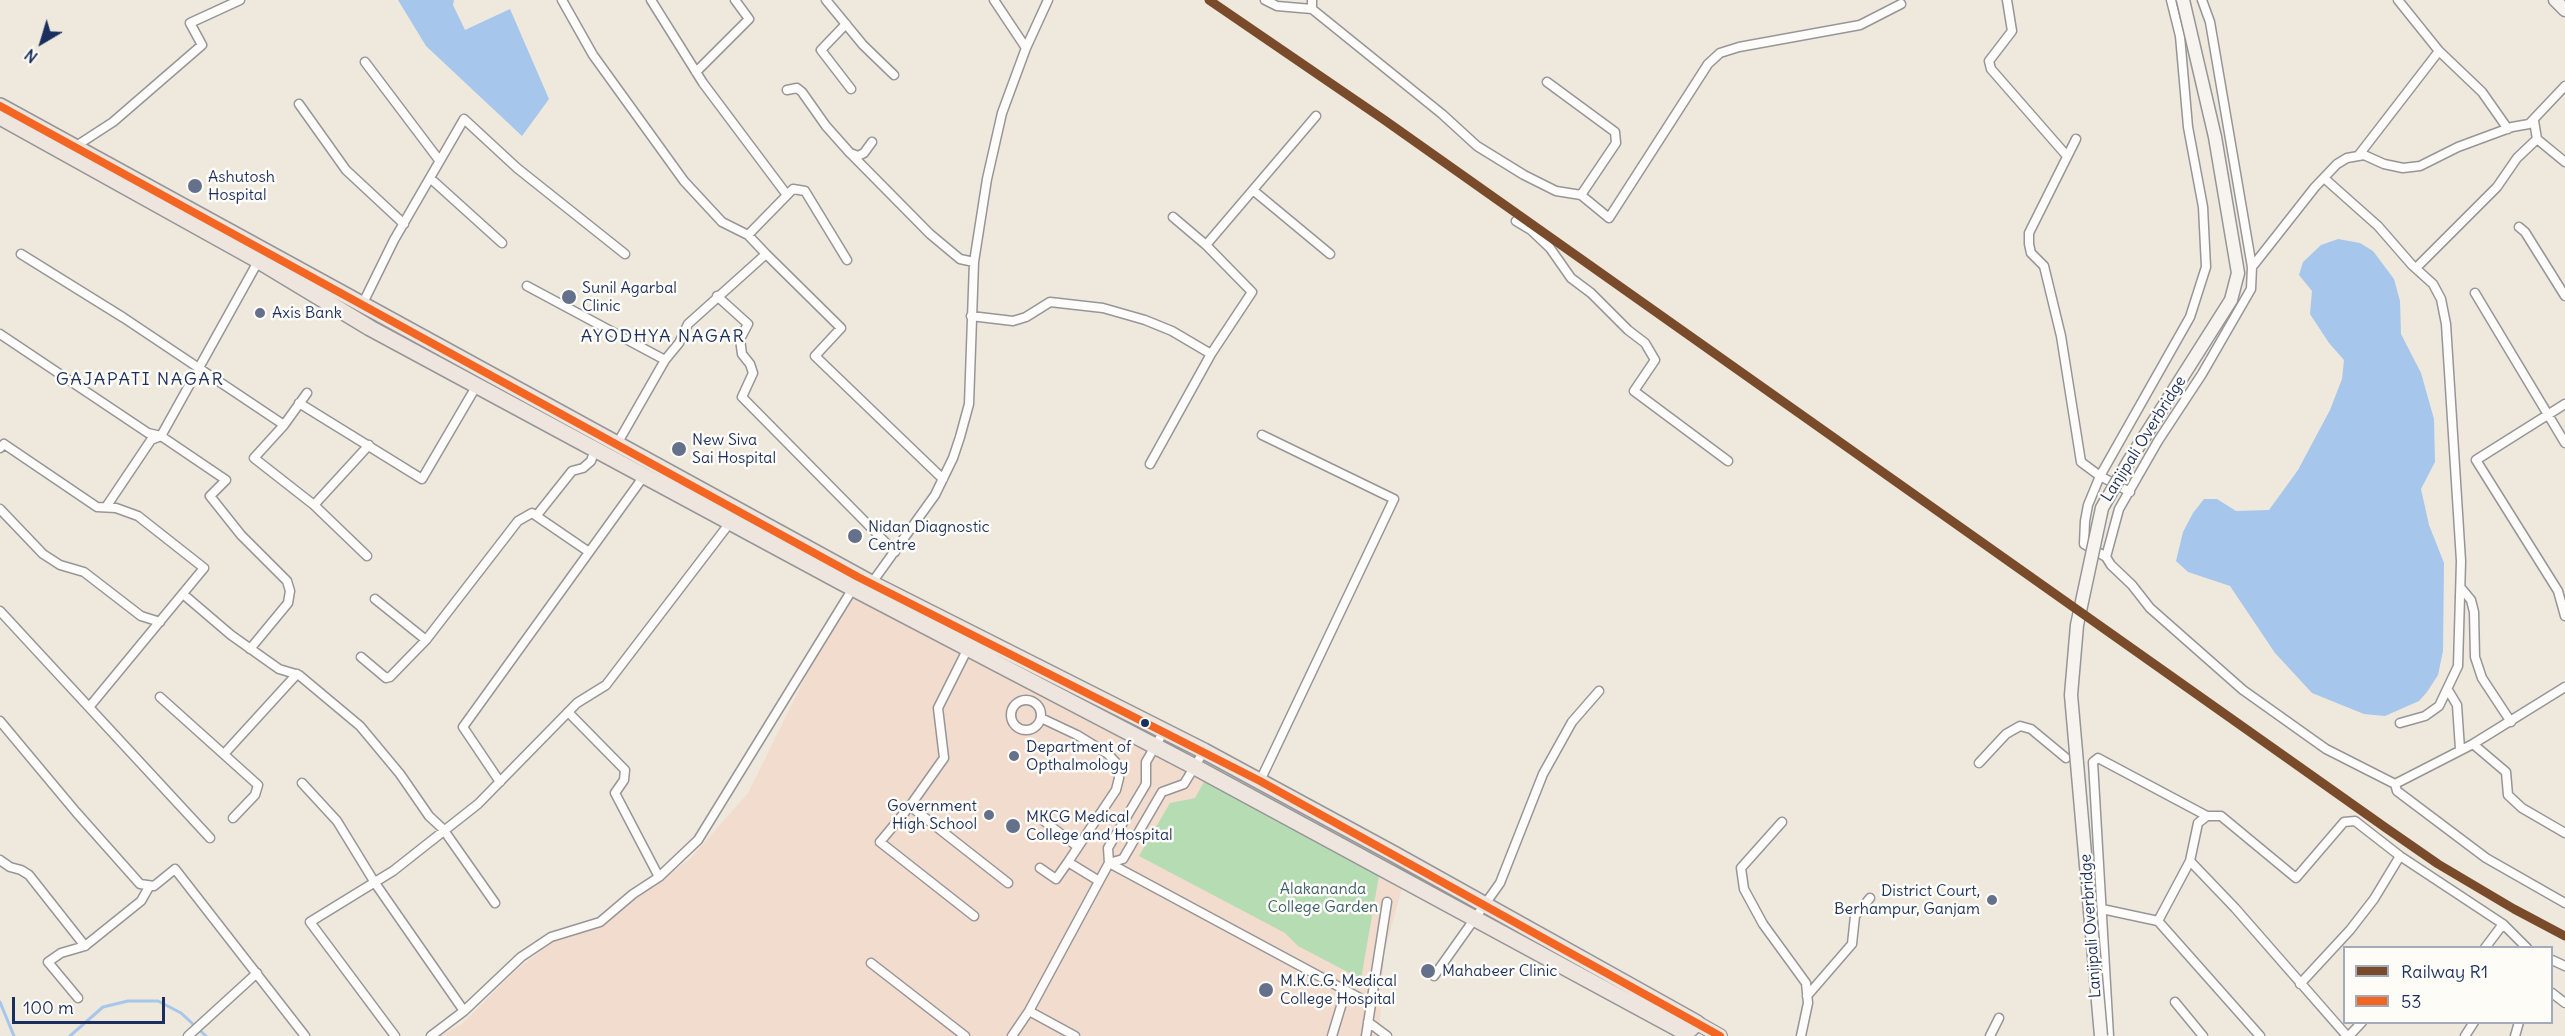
<!DOCTYPE html>
<style>
body{margin:0}
#map{position:relative;width:2565px;height:1036px;overflow:hidden;background:#efe8dd;font-family:Delius,sans-serif}
canvas{display:block}
.legend{position:absolute;left:2343px;top:946px;width:210px;height:78px;box-sizing:border-box;background:#fdfcf7;border:2px solid #a3aaba;margin:0;padding:8px 10px;list-style:none;font-size:18px;color:#1b2f5e}
.legend li{display:flex;align-items:center;gap:12px;height:30px}
.legend b{width:30px;border:2px solid #a3aaba}
.north{position:absolute;left:12px;top:12px;width:60px;height:60px;-webkit-text-stroke:4px #fdfcf7;paint-order:stroke;rotate:218deg;font-size:16px;font-weight:700;line-height:24px;text-align:center;color:#1b2f5e}
.north::after{content:'';display:block;margin:auto;width:21px;height:27px;background:#1b2f5e;clip-path:polygon(50% 0,100% 100%,50% 72%,0 100%)}
.scale{position:absolute;left:12px;top:997px;width:153px;height:27px;box-sizing:border-box;border:3px solid #1b2f5e;border-top:0;padding-left:8px;font-size:18px;line-height:21px;white-space:nowrap;color:#1b2f5e;-webkit-text-stroke:4px #fdfcf7;paint-order:stroke}
</style>
<div id="map">
<canvas width="2565" height="1036"></canvas>
<ul class="legend">
<li><b style="height:8px;background:#7a4b2a"></b>Railway R1</li>
<li><b style="height:8px;background:#f26522"></b>53</li>
</ul>
<div class="north">N</div>
<div class="scale">100 m</div>
</div>
<script>
const c = document.querySelector('canvas').getContext('2d');
c.lineJoin = 'round';
function fillPath(path, color) {
  c.fillStyle = color;
  c.fill(path, 'evenodd');
}
function toPath(rows) {
  const path = new Path2D();
  for (const r of rows) {
    if (r.length === 3) {
      path.moveTo(r[0] + r[2], r[1]);
      path.arc(r[0], r[1], r[2], 0, 2 * Math.PI);
      continue;
    }
    path.moveTo(r[0], r[1]);
    for (let i = 2; i < r.length; i += 2) path.lineTo(r[i], r[i + 1]);
  }
  return path;
}
function trace(path, color, width, dash) {
  c.strokeStyle = color;
  c.lineWidth = width;
  c.lineCap = dash ? 'butt' : 'round';
  c.setLineDash(dash || []);
  c.stroke(path);
}
function write(font, color, halo, rows, align = 'center') {
  c.font = font + ' Delius,sans-serif';
  c.lineWidth = 5;
  c.setLineDash([]);
  c.textBaseline = 'middle';
  c.strokeStyle = halo;
  c.fillStyle = color;
  for (const [text, x, y, turn = 0] of rows) {
    c.save();
    c.translate(x, y);
    c.rotate((+turn || 0) * Math.PI / 180);
    c.textAlign = isNaN(turn) ? turn : align;
    if (halo) c.strokeText(text, 0, 0);
    c.fillText(text, 0, 0);
    c.restore();
  }
}
fillPath(toPath([
 [849,589,1405,877,1384,954,1379,1036,440,1036,462,1024,515,971,554,941,596,928,690,859,748,793]
]), '#f2dcce');
fillPath(toPath([
 [1205,780,1380,870,1361,979,1298,946,1285,933,1139,856,1170,803,1195,798]
]), '#b6dcb3');
fillPath(toPath([
 [398,0,454,0,453,5,465,30,510,9,549,99,522,136,426,46],
 [2338,239,2360,243,2373,251,2394,279,2400,301,2401,334,2421,373,2434,419,2435,462,2421,489,2429,525,2444,563,2443,651,2438,675,2427,692,2419,701,2385,716,2364,714,2312,693,2275,653,2230,586,2188,572,2176,561,2183,532,2193,513,2204,499,2217,499,2236,511,2269,510,2298,470,2330,410,2342,379,2344,360,2329,343,2310,314,2312,291,2299,275,2303,262,2321,245]
]), '#a6c6ec');
trace(toPath([
 [0,1002,14,1036],
 [70,1036,103,1007,128,1001,158,1001,181,1013,206,1036]
]), '#a6c6ec', 3);
const street = toPath([
 [562,0,593,55,684,181,722,222,748,235,766,254,688,324,679,343,665,360,617,444],
 [651,0,703,83,787,195],
 [826,0,863,45,894,75],
 [994,0,1026,48],
 [1265,0,1277,6,1312,9],
 [1312,0,1312,9,1442,114,1477,146,1524,175,1556,191,1581,195,1609,218,1708,64,1720,53,1739,47,1860,25,1901,4],
 [2007,0,2012,31,1989,61,1991,69,2067,156],
 [2202,0,2210,22,2252,267,2251,289,2202,374,2158,441,2119,509,2106,557,2111,565,2132,585,2150,608,2243,690,2326,749,2395,784,2397,791,2486,858,2565,903],
 [2398,0,2439,51,2482,92,2508,129],
 [846,24,821,50,851,89],
 [365,62,439,160],
 [696,72,749,19,735,0],
 [1547,82,1615,132,1616,143,1581,195],
 [787,90,797,88,802,92,826,126,850,153,858,156,864,153,872,142],
 [299,104,346,170,404,224],
 [2534,121,2537,139,2565,162],
 [2076,139,2029,233,2029,244,2031,253,2044,266,2061,336,2081,462,2100,476,2130,492],
 [76,146,113,122,202,45,190,23,240,0],
 [850,153,930,234,960,259,974,262],
 [2358,156,2439,51],
 [430,178,502,243],
 [2324,178,2378,226,2412,265,2433,284,2441,299,2446,324,2461,561,2458,666,2439,706,2425,716,2400,723],
 [1254,191,1330,254],
 [1173,217,1206,245],
 [1516,221,1531,230,1550,248,1571,278,1591,293,1628,330,1645,343,1655,360,1634,391,1728,461],
 [2519,227,2525,232,2565,296],
 [748,235,793,189,805,191,847,260],
 [21,254,124,318,284,425,307,393],
 [766,254,841,328,815,356,943,479],
 [2252,267,2315,187,2337,164,2347,158,2364,155,2384,164,2403,168,2420,166,2458,147,2512,127,2529,124,2565,86],
 [2416,268,2497,187,2517,158,2537,139],
 [527,286,665,360],
 [2475,293,2565,443],
 [717,296,748,324,740,339,742,354,750,364,753,373,742,397,895,552],
 [363,303,394,240,464,119,517,168,625,254],
 [971,316,1013,321,1026,317,1050,302,1103,308,1145,320,1172,331,1211,354],
 [0,334,148,433,161,436,226,480,210,496,241,535,287,581,290,591,288,603,250,649],
 [299,403,422,479,477,385],
 [2565,404,2476,460,2558,591,2565,616],
 [284,425,254,458,314,505],
 [0,448,4,444,97,507,116,508,138,516,204,568,90,706],
 [1150,464,1211,354,1252,292,1206,245,1316,116],
 [106,507,151,440,161,436,260,258],
 [0,509,43,554,60,565,84,572,141,616,160,622],
 [537,515,572,471,583,468,591,461,595,449],
 [367,556,314,505,369,445],
 [2106,557,2084,544,2085,521,2088,505,2100,476,2190,317,2206,267,2203,207,2188,127,2180,36,2171,0],
 [871,584,935,495,953,458,960,437,969,404,974,262,987,179,1002,113,1026,48,1048,0],
 [2461,588,2471,600,2474,612,2475,657,2482,678,2511,722],
 [183,594,231,635,279,669,299,675,360,726,400,774,429,816,443,829,495,903],
 [375,599,426,640],
 [0,611,210,838],
 [361,657,386,678,390,677,426,640,518,521,532,513,589,552],
 [2448,690,2457,705,2460,749],
 [160,697,258,785,255,795,233,818],
 [1026,715,15],
 [568,712,625,770,624,780,615,793,659,877],
 [1041,718,1077,735,1108,754,1118,765,1119,778,1116,790,1068,862,1099,881],
 [0,721,76,812,140,884,154,886,175,869,305,1036],
 [2473,744,2506,772,2508,795,2522,808,2565,833],
 [224,754,297,674],
 [1979,763,2006,734,2020,726,2031,729,2066,758],
 [1260,781,1394,499,1262,435],
 [500,782,463,727,644,476],
 [302,783,337,821,375,883,464,1011],
 [2395,784,2473,744,2565,687],
 [910,806,944,758,938,708,968,648],
 [1044,821,1078,847],
 [1782,822,1741,868,1744,889,1763,924,1806,983,1808,1003,1801,1036],
 [0,860,10,867,21,870,29,875,85,946,141,901,149,887],
 [2190,861,2235,908,2347,1036],
 [1109,863,1371,1004],
 [1109,863,1123,859,1162,792,1184,784,1204,751],
 [1109,863,1108,848,1146,784,1146,762,1164,731],
 [1040,868,1056,879,1068,862],
 [2102,909,2158,921,2260,1036],
 [974,916,880,842,910,806,1008,883],
 [2158,921,2190,861,2198,823,2207,816],
 [2485,948,2503,924],
 [2552,960,2565,966],
 [871,963,965,1036],
 [1434,976,1500,883,1543,774,1572,722,1599,691],
 [2300,984,2350,930,2374,899,2400,856],
 [2552,993,2565,1003],
 [1807,996,1852,944,1855,916,1870,898],
 [78,998,48,962,61,953,85,946],
 [2175,1002,2203,1036],
 [1029,1011,1075,1036],
 [1368,1022,1387,1036],
 [188,1036,257,973],
 [395,1036,310,922,393,871,478,804,577,703,606,685,732,520],
 [431,1036,464,1011,521,957,551,937,600,922,633,894,659,877,698,840,855,585],
 [1012,1036,1029,1011,1109,863],
 [1332,1036,1346,990],
 [1366,1036,1387,902],
 [1990,1036,1999,1018],
 [2109,1036,2093,762,2098,758,2207,816,2221,816,2296,878,2344,822,2355,821,2400,856,2503,924,2527,948],
 [2349,1036,2362,1022],
 [2465,1036,2474,1022],
 [2515,1036,2519,1022]
]);
const secondary = toPath([
 [2555,0,2565,10]
]);
const primary = toPath([
 [1697,1023,1720,1036]
]);
const highway = toPath([
 [0,106,871,583,1204,751,1394,854,1697,1023,1686,1033],
 [0,117,259,261,370,328,841,582,1195,767,1686,1033]
]);
trace(street, '#969698', 11);
trace(secondary, '#969698', 15);
trace(primary, '#969698', 16);
trace(highway, '#969698', 18);
trace(street, '#fdfcfa', 8);
trace(secondary, '#f7f3ef', 12);
trace(primary, '#ede5de', 14);
trace(highway, '#ede5de', 15);
const secondaryBridge = toPath([
 [2101,1036,2071,695,2077,625,2102,508,2129,461,2231,300,2238,273,2215,137,2183,0]
]);
trace(secondaryBridge, '#969698', 15, []);
trace(secondaryBridge, '#f7f3ef', 12);
trace(toPath([
 [0,106,858,577,1260,781,1720,1036]
]), '#f26522', 8);
trace(toPath([
 [1209,0,1383,119,2386,828,2438,864,2514,909,2565,936]
]), '#7a4b2a', 9);
for (const [x, y, r, color] of [
 [195,186,8,"#65708a"],
 [569,297,8,"#65708a"],
 [260,313,6,"#65708a"],
 [679,449,8,"#65708a"],
 [855,536,8,"#65708a"],
 [1145,723,5,"#1b2f5e"],
 [1014,756,6,"#65708a"],
 [989,815,6,"#65708a"],
 [1013,826,8,"#65708a"],
 [1992,900,6,"#65708a"],
 [1428,971,8,"#65708a"],
 [1266,990,8,"#65708a"]
]) {
  const dot = new Path2D();
  dot.arc(x, y, r, 0, 2 * Math.PI);
  c.fillStyle = color;
  c.fill(dot);
  trace(dot, '#fdfcf7', 2);
}
write('16px', '#1b2f5e', '#fdfcf7', [
 ["Ashutosh",208,177],
 ["Hospital",208,195],
 ["Sunil Agarbal",582,288],
 ["Clinic",582,306],
 ["Axis Bank",272,313],
 ["New Siva",692,440],
 ["Sai Hospital",692,458],
 ["Nidan Diagnostic",868,527],
 ["Centre",868,545],
 ["Department of",1026,747],
 ["Opthalmology",1026,765],
 ["Government",977,806,"right"],
 ["High School",977,824,"right"],
 ["MKCG Medical",1026,817],
 ["College and Hospital",1026,835],
 ["District Court,",1980,891,"right"],
 ["Berhampur, Ganjam",1980,909,"right"],
 ["Mahabeer Clinic",1442,971],
 ["M.K.C.G. Medical",1280,981],
 ["College Hospital",1280,999]
], 'left');
write('16px', '#1b2f5e', '#fdfcf7', [
 ["Lanjipali Overbridge",2144,439,-58],
 ["Lanjipali Overbridge",2091,926,-94]
]);
write('16px', '#3b606d', '#fdfcf7', [
 ["Alakananda",1323,889],
 ["College Garden",1323,907]
]);
c.letterSpacing = '1.5px';
write('18px', '#1b2f5e', '#fdfcf7', [
 ["AYODHYA NAGAR",663,337],
 ["GAJAPATI NAGAR",140,380]
]);
c.letterSpacing = '0px';
</script>
